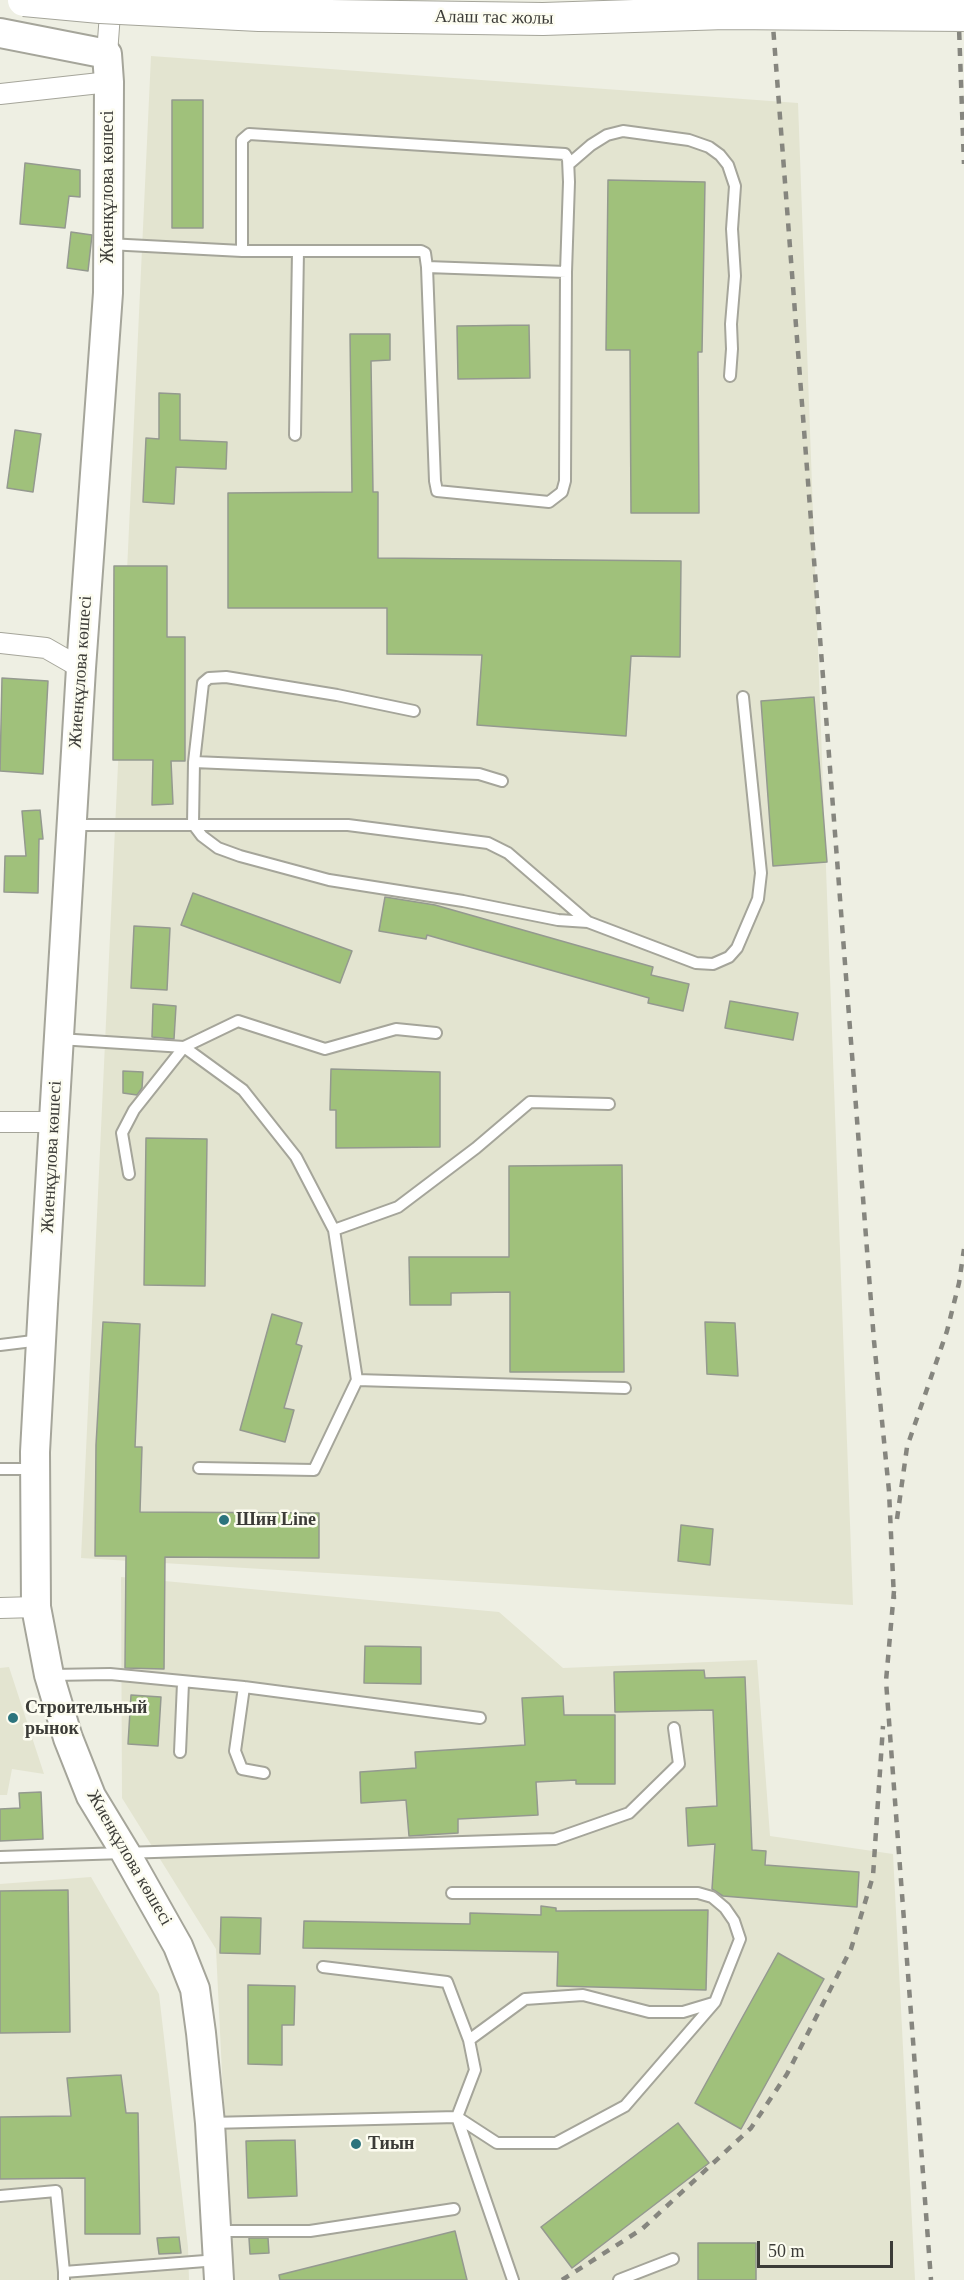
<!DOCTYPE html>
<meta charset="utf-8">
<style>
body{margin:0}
#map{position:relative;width:964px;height:2280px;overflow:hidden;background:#eeefe3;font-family:"Times New Roman",serif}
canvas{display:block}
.scale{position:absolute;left:757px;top:2241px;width:136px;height:27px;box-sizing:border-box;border:3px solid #3b3b37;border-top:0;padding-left:8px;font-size:18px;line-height:21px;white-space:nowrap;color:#3b3b37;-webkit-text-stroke:4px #fcfcf0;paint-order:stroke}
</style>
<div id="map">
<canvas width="964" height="2280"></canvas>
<div class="scale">50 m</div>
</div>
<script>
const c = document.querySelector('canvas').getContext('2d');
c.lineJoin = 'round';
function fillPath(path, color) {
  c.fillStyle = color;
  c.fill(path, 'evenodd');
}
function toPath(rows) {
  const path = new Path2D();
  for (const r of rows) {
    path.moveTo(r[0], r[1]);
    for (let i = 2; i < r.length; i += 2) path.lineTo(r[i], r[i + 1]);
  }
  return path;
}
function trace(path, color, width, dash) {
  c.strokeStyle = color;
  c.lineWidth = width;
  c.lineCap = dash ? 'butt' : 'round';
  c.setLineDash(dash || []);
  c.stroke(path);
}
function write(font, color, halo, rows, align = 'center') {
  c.font = font + ' "Times New Roman",serif';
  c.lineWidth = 5;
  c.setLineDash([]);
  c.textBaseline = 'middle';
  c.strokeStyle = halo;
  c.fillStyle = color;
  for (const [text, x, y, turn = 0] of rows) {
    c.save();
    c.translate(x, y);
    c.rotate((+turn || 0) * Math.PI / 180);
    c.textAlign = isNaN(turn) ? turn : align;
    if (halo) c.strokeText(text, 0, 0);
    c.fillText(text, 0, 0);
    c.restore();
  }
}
fillPath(toPath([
 [151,56,798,103,853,1605,81,1558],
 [121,1577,499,1612,563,1668,757,1660,770,1836,893,1854,915,2280,232,2280,216,1949,122,1798],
 [9,1667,44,1774,12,1769,7,1795,0,1795,0,1668],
 [91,1877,159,1994,188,2247,189,2280,0,2280,0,1884]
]), '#e3e4d0');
const building = toPath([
 [172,100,203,100,203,228,172,228,172,100],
 [25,163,80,170,80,197,69,196,65,228,20,224,25,163],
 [608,180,705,182,702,352,698,352,699,513,631,513,630,350,606,350,608,180],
 [71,232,92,235,88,271,67,268,71,232],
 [529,325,530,378,458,379,457,326,529,325],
 [350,334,390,334,390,360,371,361,373,492,378,492,378,558,681,561,680,657,631,656,626,736,477,725,482,655,387,654,387,608,228,608,228,493,352,492,350,334],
 [159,393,180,394,180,440,227,442,226,469,176,467,174,504,143,502,146,438,159,439,159,393],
 [15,430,41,434,33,492,7,488,15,430],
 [114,566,167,566,167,637,185,637,185,761,171,761,173,804,152,805,153,760,113,760,114,566],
 [2,678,48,681,43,774,0,771,2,678],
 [814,697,827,862,773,866,761,701,814,697],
 [40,810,43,839,39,839,38,893,4,892,5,856,26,856,22,811,40,810],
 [193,893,352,951,340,983,181,925,193,893],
 [385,897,435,905,653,967,651,975,689,984,683,1011,648,1003,649,998,427,935,426,939,379,931,385,897],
 [134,926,170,928,167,990,131,988,134,926],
 [730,1001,798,1013,793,1040,725,1028,730,1001],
 [153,1004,176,1006,174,1039,152,1037,153,1004],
 [331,1069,440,1072,440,1147,336,1148,336,1110,330,1110,331,1069],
 [123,1071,143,1072,142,1088,137,1095,123,1093,123,1071],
 [146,1138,207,1139,205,1286,144,1285,146,1138],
 [622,1165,624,1372,510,1372,510,1292,451,1293,451,1305,410,1305,409,1257,509,1257,509,1166,622,1165],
 [272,1314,302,1323,296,1344,302,1346,284,1408,294,1410,285,1442,240,1430,272,1314],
 [103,1322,140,1324,135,1447,142,1447,140,1512,319,1513,319,1558,165,1557,164,1669,125,1668,126,1556,95,1556,96,1445,103,1322],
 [705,1322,735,1323,738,1376,707,1374,705,1322],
 [681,1525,713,1529,710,1565,678,1561,681,1525],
 [365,1646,421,1647,421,1684,364,1683,365,1646],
 [704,1670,705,1678,745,1677,752,1850,766,1851,765,1865,859,1872,857,1907,723,1896,712,1889,715,1844,688,1846,686,1808,717,1806,713,1710,615,1712,614,1672,704,1670],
 [131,1695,161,1697,158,1746,128,1744,131,1695],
 [563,1696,564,1715,615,1715,615,1784,576,1784,576,1780,536,1782,538,1815,458,1819,458,1833,409,1836,406,1800,361,1803,360,1772,416,1768,415,1752,525,1745,522,1698,563,1696],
 [41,1792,43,1839,0,1841,0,1809,20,1808,19,1793,41,1792],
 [68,1890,70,2032,0,2033,0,1891,68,1890],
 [541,1906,556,1908,556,1911,708,1910,706,1990,557,1986,558,1952,303,1948,304,1921,470,1924,470,1913,541,1915,541,1906],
 [221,1917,261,1918,260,1954,220,1953,221,1917],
 [778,1953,824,1979,741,2129,695,2103,778,1953],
 [248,1985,295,1986,294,2025,282,2025,282,2065,248,2064,248,1985],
 [121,2075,126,2113,138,2113,140,2234,85,2234,85,2178,0,2179,0,2117,71,2116,67,2078,121,2075],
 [678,2123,709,2163,572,2268,541,2227,678,2123],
 [295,2140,297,2196,248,2198,246,2141,295,2140],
 [455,2231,467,2280,280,2280,279,2275,455,2231],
 [179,2237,181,2253,159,2254,157,2238,179,2237],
 [249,2238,268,2238,269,2253,250,2254,249,2238],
 [698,2243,756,2243,756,2280,698,2280,698,2243]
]);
fillPath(building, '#a0c17b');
trace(building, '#94998f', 1.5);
const lane = toPath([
 [569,164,591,145,607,135,623,131,689,140,709,147,720,155,728,165,735,186,732,229,735,276,731,324,732,349,730,376],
 [108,244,242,251,421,251,425,253,427,267,435,481,437,491,549,502,562,492,565,481,566,272,569,182,568,159,565,154,249,134,242,140,242,251],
 [427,267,566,272],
 [295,435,298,251],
 [414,711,337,695,226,677,209,678,203,683,194,762,193,824,202,836,218,848,240,856,329,880,463,901,558,920,588,922],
 [194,762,479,774,502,781],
 [73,825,348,825,488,843,508,853,588,922,696,963,713,964,729,957,737,948,758,899,761,873,743,697],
 [59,1039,184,1047,243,1090,296,1157,334,1230,357,1380,625,1388],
 [129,1174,122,1133,134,1110,184,1047,238,1021,325,1049,396,1029,436,1033],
 [334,1230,398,1207,476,1148,530,1102,609,1104],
 [0,1345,41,1340],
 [199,1468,314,1470,357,1380],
 [0,1469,35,1469],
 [52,1675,110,1674,244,1687,480,1718],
 [244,1687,235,1751,242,1769,264,1773],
 [180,1752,183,1683],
 [0,1857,555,1839,629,1813,679,1764,674,1728],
 [323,1967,447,1982,469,2040,475,2070,457,2117,513,2280],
 [469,2040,525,1999,583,1995,649,2012,683,2012,713,2003],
 [210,2123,457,2117,497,2143,556,2143,625,2106,715,2002,740,1939,734,1921,725,1908,712,1897,698,1893,452,1893],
 [0,2196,56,2191,64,2272],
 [219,2231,310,2231,454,2209],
 [64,2280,64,2272,218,2260],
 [619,2280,673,2259]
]);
const street = toPath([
 [107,54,111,0],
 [0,94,109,82],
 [0,643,46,648,81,668],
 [0,1122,54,1122],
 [0,1608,36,1607]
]);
const secondary = toPath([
 [0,33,107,54,109,82,108,293,81,668,43,1304,35,1452,36,1607,49,1675,68,1738,91,1796,125,1852,178,1946,195,1989,201,2033,210,2123,219,2280]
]);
trace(lane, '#a5a59a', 14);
trace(street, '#a5a59a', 22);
trace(secondary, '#a5a59a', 32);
trace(lane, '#fff', 10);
trace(street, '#fff', 20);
trace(secondary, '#fff', 28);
trace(toPath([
 [771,0,874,1341,889,1491,894,1599],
 [958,0,964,164],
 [897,1519,907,1447,947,1331,959,1283,964,1249],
 [894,1591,886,1681,931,2280],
 [562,2280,642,2229,751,2128,787,2074,851,1949,873,1876,883,1726]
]), '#86867f', 4.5, [8, 8]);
const primaryBridge = toPath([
 [24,0,100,7,259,15,543,19,725,13,964,15]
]);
trace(primaryBridge, '#a5a59a', 34, []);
trace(primaryBridge, '#fff', 32);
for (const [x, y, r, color] of [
 [224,1520,6,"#2c747d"],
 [13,1718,6,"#2c747d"],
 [356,2144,6,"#2c747d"]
]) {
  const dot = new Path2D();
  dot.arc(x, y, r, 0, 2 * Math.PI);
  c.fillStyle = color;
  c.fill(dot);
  trace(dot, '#fcfcf0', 2);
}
write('18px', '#3b3b37', '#fcfcf0', [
 ["Алаш тас жолы",494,18,1],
 ["Жиенқұлова көшесі",108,187,-90],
 ["Жиенқұлова көшесі",81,672,-86],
 ["Жиенқұлова көшесі",52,1157,-87],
 ["Жиенқұлова көшесі",129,1858,60]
]);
write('bold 18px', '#3b3b37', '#fcfcf0', [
 ["Шин Line",236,1520],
 ["Строительный",25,1708],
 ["рынок",25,1729],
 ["Тиын",368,2144]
], 'left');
</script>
